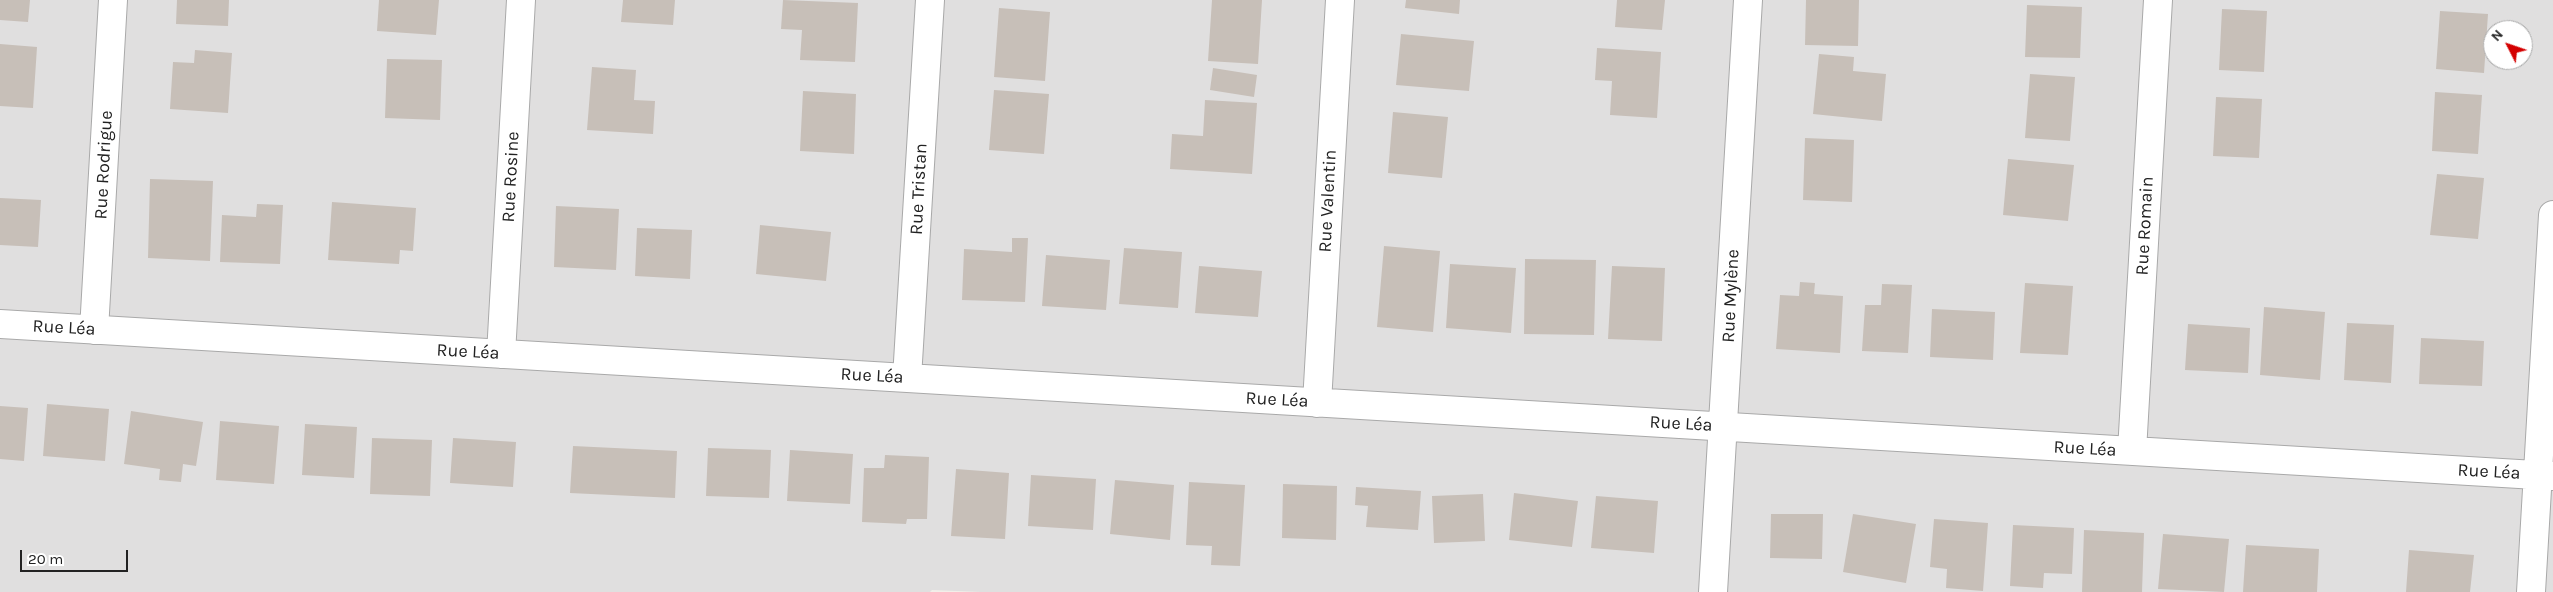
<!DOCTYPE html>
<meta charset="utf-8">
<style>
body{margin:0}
#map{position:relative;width:2553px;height:592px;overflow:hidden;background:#f2efe9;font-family:Karla,sans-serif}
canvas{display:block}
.north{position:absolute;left:2483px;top:20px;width:50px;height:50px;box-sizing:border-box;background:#fff;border:1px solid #a7a7a7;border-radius:50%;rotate:311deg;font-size:14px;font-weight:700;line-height:20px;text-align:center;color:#222}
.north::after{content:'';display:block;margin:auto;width:18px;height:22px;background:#d40000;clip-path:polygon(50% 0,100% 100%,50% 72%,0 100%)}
.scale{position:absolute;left:20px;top:550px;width:108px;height:22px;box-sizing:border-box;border:2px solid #222;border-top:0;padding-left:6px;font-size:15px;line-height:18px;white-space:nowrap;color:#222;-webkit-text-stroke:4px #fff;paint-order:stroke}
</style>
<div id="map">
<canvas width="2553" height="592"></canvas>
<div class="north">N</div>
<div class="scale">20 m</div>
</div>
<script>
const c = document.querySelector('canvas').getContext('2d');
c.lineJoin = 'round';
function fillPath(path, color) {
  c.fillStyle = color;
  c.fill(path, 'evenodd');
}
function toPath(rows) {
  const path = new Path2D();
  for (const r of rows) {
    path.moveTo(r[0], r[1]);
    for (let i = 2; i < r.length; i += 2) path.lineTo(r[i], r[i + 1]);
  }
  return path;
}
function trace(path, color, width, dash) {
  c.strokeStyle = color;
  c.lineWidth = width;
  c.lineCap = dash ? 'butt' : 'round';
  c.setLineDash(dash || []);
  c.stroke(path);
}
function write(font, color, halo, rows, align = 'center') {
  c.font = font + ' Karla,sans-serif';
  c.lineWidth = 4;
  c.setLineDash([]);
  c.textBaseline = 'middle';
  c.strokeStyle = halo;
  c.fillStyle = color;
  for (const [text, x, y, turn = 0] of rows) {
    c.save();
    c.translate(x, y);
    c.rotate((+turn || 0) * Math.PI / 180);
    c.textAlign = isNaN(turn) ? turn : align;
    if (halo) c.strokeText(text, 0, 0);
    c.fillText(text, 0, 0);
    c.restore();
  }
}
fillPath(toPath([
 [0,0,2553,0,2553,592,981,592,932,590,930,592,0,592],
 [2493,30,2523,30,2523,60,2493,60]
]), '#e0dfdf');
fillPath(toPath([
 [0,0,30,0,28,22,0,20],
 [177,0,229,0,228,26,176,24],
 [379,0,439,0,436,35,377,31],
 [623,0,675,0,673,25,621,22],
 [783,0,858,3,855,62,800,60,802,30,781,29],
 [1212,0,1262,0,1258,64,1208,61],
 [1406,0,1460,0,1459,14,1405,8],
 [1617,0,1665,0,1662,30,1615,27],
 [1806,0,1859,0,1858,46,1805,45],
 [2027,5,2082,7,2080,58,2025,57],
 [999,8,1050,12,1045,81,994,77],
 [2222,9,2267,11,2264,72,2219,70],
 [2440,11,2488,14,2484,73,2436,69],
 [1401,34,1474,41,1469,91,1396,85],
 [0,44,37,47,33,108,0,106],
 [1597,48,1661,52,1657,118,1610,115,1612,81,1595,80],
 [195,50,232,53,228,113,170,109,173,62,194,63],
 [1819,54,1854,57,1853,71,1886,74,1882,121,1813,114],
 [387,59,442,60,440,120,385,118],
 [592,67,636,70,634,100,655,101,653,134,587,130],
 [1213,68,1257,75,1254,97,1210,90],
 [2030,74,2075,77,2070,141,2025,138],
 [994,90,1049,94,1044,154,989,150],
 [803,91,856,94,854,154,800,151],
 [2435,92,2482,95,2478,154,2432,151],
 [2216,97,2262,99,2259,158,2213,156],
 [1205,100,1257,103,1252,174,1170,169,1172,134,1203,136],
 [1393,112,1448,117,1442,178,1388,173],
 [1805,138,1854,140,1852,202,1803,200],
 [2008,159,2074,165,2068,221,2003,215],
 [2437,174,2484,178,2478,239,2430,235],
 [150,179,213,181,210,261,148,258],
 [0,198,41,200,38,247,0,245],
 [332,202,416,208,413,251,400,250,399,264,328,260],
 [257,204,283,205,280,264,220,262,222,215,256,217],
 [556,206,619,209,616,270,554,267],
 [760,225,831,232,826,281,756,274],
 [637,228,692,230,690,279,635,276],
 [1012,238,1028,238,1025,302,962,300,964,249,1012,252],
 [1384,246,1440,251,1433,332,1377,327],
 [1124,248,1182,252,1178,308,1119,304],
 [1046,255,1110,260,1106,310,1042,306],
 [1525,259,1596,260,1594,335,1524,334],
 [1450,264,1516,268,1511,333,1446,328],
 [1199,266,1262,271,1258,317,1195,313],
 [1612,266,1665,268,1662,341,1608,339],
 [1800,282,1815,283,1814,294,1843,296,1840,353,1776,349,1780,295,1799,296],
 [2025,283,2073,286,2068,355,2020,353],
 [1882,284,1912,285,1908,353,1862,351,1865,305,1881,305],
 [2264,307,2325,312,2320,380,2260,375],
 [1932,309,1995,312,1993,360,1930,357],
 [2347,323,2394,325,2391,383,2344,380],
 [2188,324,2250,328,2248,373,2185,370],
 [2421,338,2484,341,2482,386,2419,384],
 [47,404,109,409,105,461,43,456],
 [0,406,28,408,24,461,0,459],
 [131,411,203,422,196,466,183,464,181,482,159,480,160,469,124,464],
 [220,421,279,426,274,484,216,480],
 [305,424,357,427,354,478,302,475],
 [372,438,432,440,430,496,370,494],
 [453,438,516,442,513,487,450,483],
 [573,446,677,451,675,498,570,493],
 [708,448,771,450,769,498,706,496],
 [790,450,853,454,850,504,787,501],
 [885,455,929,457,927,519,907,519,906,524,862,522,864,468,884,468],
 [956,469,1009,473,1005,539,951,536],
 [1031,475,1096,479,1093,530,1028,526],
 [1115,480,1174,485,1170,540,1110,534],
 [1189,482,1245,485,1240,566,1211,565,1212,546,1186,545],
 [1283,484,1337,486,1336,540,1282,538],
 [1356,487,1421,491,1418,530,1366,527,1368,506,1355,505],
 [1514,493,1578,501,1572,547,1509,540],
 [1483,494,1485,541,1434,543,1432,496],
 [1596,496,1658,501,1654,553,1591,548],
 [1771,514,1823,514,1822,559,1770,558],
 [1853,514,1916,524,1906,583,1843,572],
 [1934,519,1988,523,1983,591,1946,588,1947,569,1930,567],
 [2013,525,2074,528,2072,574,2044,573,2043,588,2010,586],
 [2084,530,2144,533,2142,592,2082,592],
 [2163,534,2229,539,2224,592,2158,589],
 [2246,545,2319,549,2317,592,2243,592],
 [2409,550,2474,555,2470,592,2406,592]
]), '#c7bfb8');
const street = toPath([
 [0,324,2553,476],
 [94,330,113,0],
 [501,354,521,0],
 [907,378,930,0],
 [1317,403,1340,0],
 [2132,451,2158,0],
 [1713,592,1748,0],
 [2531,592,2553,215]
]);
trace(street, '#a9a9a9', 30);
trace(street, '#fff', 28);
write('18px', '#222', '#fff', [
 ["Rue Rodrigue",104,165,-87],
 ["Rue Rosine",511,177,-87],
 ["Rue Tristan",919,189,-87],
 ["Rue Valentin",1328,201,-87],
 ["Rue Romain",2145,226,-87],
 ["Rue Mylène",1731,296,-87],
 ["Rue Léa",64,328,3],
 ["Rue Léa",468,352,3],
 ["Rue Léa",872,376,3],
 ["Rue Léa",1277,400,3],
 ["Rue Léa",1681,424,3],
 ["Rue Léa",2085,449,3],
 ["Rue Léa",2489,472,3]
]);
</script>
